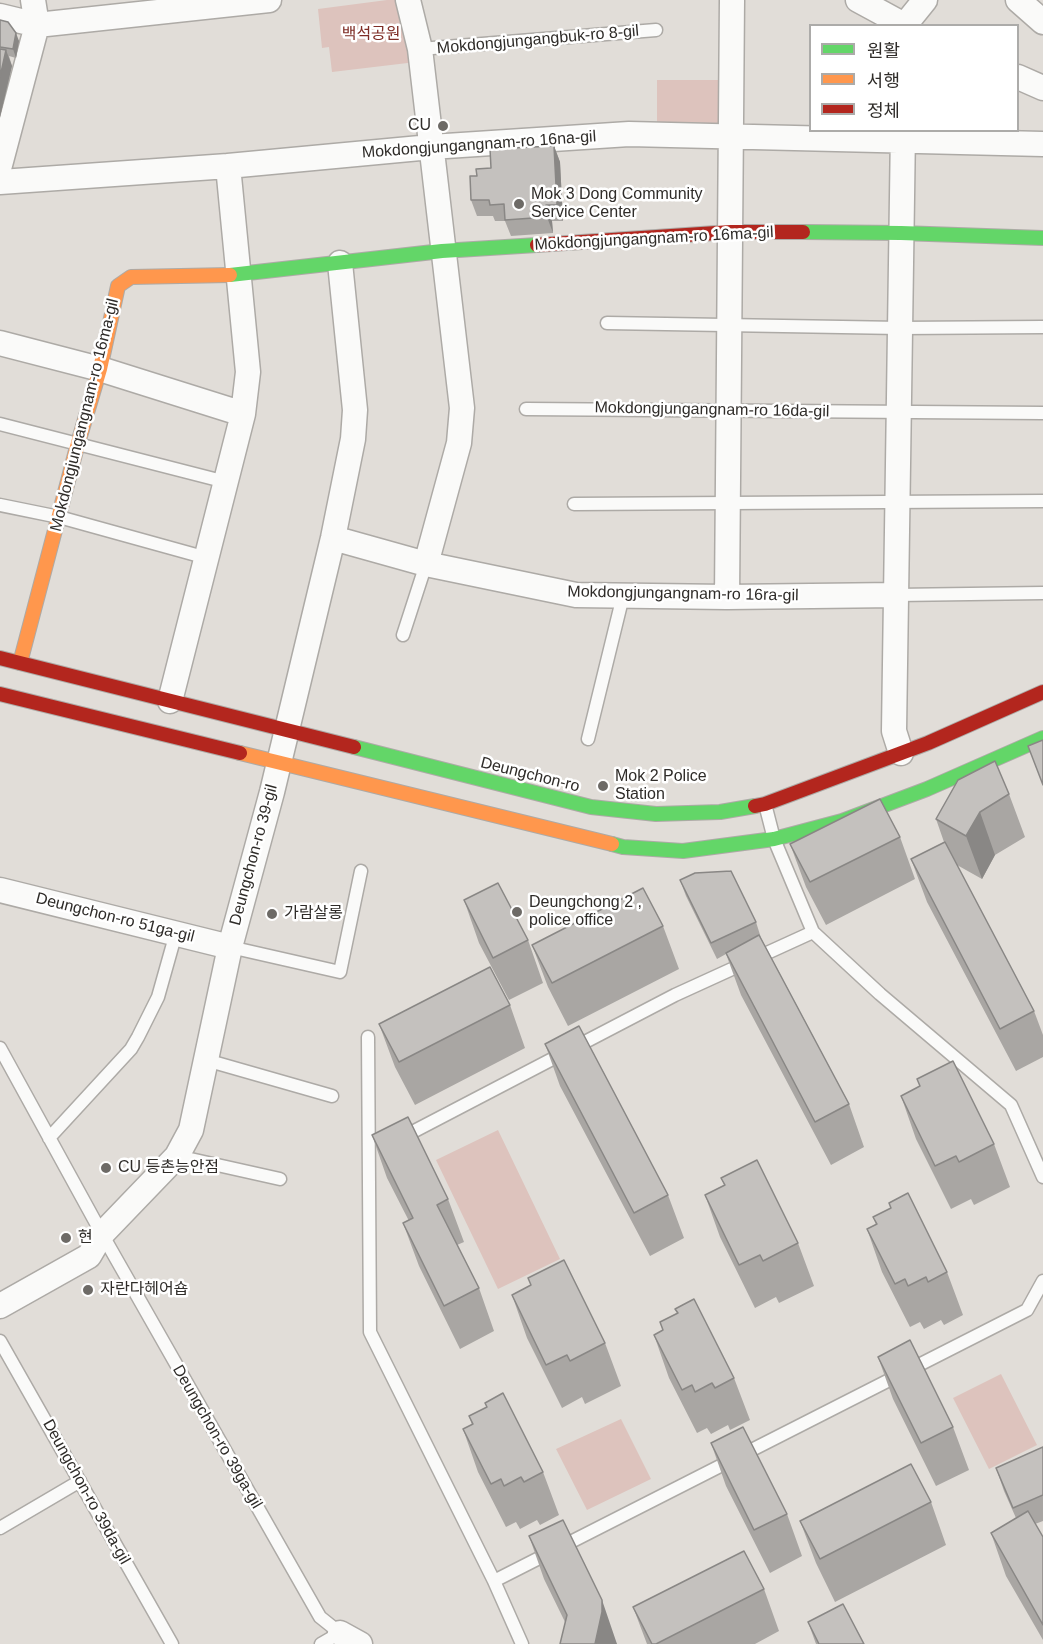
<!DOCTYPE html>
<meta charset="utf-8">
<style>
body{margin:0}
#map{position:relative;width:1043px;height:1644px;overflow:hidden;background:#e1ddd8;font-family:Arial,"Noto Sans KR",sans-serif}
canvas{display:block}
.legend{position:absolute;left:809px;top:24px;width:210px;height:108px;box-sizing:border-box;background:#fff;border:2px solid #acaba9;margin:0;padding:8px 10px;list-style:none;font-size:18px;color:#2f2c29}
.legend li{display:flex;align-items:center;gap:12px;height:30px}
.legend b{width:30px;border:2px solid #acaba9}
</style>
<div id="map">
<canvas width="1043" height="1644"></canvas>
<ul class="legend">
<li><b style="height:8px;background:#63d668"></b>원활</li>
<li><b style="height:8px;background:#ff974d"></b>서행</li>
<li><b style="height:8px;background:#b3261e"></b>정체</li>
</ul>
</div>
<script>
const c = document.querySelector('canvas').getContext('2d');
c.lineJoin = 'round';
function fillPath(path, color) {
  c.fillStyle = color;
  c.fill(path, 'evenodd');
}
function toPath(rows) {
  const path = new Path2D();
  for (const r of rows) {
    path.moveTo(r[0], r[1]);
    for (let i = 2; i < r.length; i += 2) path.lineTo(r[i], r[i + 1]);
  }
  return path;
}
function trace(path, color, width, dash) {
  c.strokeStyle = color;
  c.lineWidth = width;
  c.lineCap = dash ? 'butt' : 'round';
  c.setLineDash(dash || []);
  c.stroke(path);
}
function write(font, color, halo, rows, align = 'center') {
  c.font = font + ' Arial,"Noto Sans KR",sans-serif';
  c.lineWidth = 5;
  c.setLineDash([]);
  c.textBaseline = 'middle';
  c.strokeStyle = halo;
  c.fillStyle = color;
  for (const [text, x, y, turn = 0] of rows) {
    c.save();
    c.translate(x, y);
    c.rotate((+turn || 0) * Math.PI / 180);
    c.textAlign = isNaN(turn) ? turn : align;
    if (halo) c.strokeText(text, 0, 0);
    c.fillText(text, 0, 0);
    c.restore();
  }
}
fillPath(toPath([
 [387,0,403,0,416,62,332,72,329,47,322,48,318,9],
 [657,80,723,80,723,128,657,128],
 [498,1130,560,1259,498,1289,436,1160],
 [1001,1374,1037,1445,989,1469,953,1398],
 [621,1419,651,1479,587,1510,556,1449]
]), '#ddc3bd');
const lane = toPath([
 [420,49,656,30],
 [607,323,900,328,1043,327],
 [526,409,1043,413],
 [0,424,226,482],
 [574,504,1043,501],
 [0,505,59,517,207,558],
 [896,595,1043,593],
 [403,635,426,564],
 [588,739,623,596],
 [765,804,774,839,813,932,880,994,1011,1105,1043,1177],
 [230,947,340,972,361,871],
 [368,1037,370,1332,494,1581,522,1644],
 [0,1048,102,1234,320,1617,340,1633,321,1644],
 [206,1060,332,1096],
 [49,1138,131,1049,138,1037,158,997,176,933],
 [401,1138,675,995,813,932],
 [177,1156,280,1179],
 [0,1341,172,1644],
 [0,1528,80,1481],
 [494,1581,1027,1310,1043,1281]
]);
const street = toPath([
 [408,0,420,49,462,408,459,443,426,564],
 [858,0,906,26],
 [1018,0,1043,22],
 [0,16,37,25,269,0],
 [904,26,925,0],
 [1018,77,1043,88],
 [0,165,37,25,33,0],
 [0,182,228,166,431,147,629,134,1043,144],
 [0,343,100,369,243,414],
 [333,538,426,564,576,595,727,597,896,595],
 [727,597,732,0],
 [170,701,243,414,248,372,228,166],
 [901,753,894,731,903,130],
 [0,890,230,947],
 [0,1306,89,1256,102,1234,177,1156,191,1130,230,947,272,792,333,538,353,439,355,410,340,263],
 [340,1633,360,1644]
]);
const fast = toPath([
 [803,232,901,233,1043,238],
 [230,275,442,251,537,245],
 [354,747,591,807,656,814,720,812,755,806],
 [612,844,623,847,683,851,774,839,842,821,927,789,1043,738]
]);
const slow = toPath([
 [20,663,78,443,100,369,118,286,131,277,230,275],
 [240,753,612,844]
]);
const jam = toPath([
 [537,245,731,232,803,232],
 [0,658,354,747],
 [0,694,240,753],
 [755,806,765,804,928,743,1043,692]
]);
trace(lane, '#adaaa6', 15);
trace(street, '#adaaa6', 27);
trace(fast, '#adaaa6', 16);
trace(slow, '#adaaa6', 16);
trace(jam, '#adaaa6', 16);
trace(lane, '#fafaf9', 12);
trace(street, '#fafaf9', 24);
trace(fast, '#63d668', 14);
trace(slow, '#ff974d', 14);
trace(jam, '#b3261e', 14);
fillPath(toPath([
 [0,20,19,41,16,58,9,56,12,66,0,117],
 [554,146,560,162,563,221,552,221,553,233,511,236,505,221,495,221,493,216,477,216,471,200,477,176,491,168],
 [1009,794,1025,837,995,855,982,879,957,865,1034,1011,1043,1035,1043,1057,1016,1071,927,902,911,859,944,842,936,819],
 [900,837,915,879,826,925,806,887,790,844],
 [680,880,756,922,761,938,849,1104,864,1147,831,1165,741,995,726,954,717,959,686,896],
 [464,900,528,940,543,983,509,1000,479,943],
 [663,926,679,969,568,1026,548,987,532,945],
 [510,1005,525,1048,415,1105,395,1067,379,1024],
 [545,1044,668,1195,684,1238,650,1256,560,1086],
 [917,1079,994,1144,1010,1187,974,1205,971,1199,951,1209,916,1139,901,1096,920,1086],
 [372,1135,448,1199,464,1242,457,1245,479,1288,494,1331,460,1349,419,1266,403,1223,409,1221,387,1178],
 [721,1178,798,1243,814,1286,779,1303,776,1297,755,1308,720,1237,705,1195,724,1185],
 [873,1217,947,1272,963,1315,944,1325,941,1320,924,1329,920,1322,910,1327,882,1272,867,1229,876,1225],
 [528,1278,605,1343,621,1386,585,1404,582,1397,562,1408,527,1338,512,1295,531,1285],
 [675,1309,734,1378,750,1420,730,1430,728,1425,711,1434,707,1428,697,1433,669,1378,654,1335,663,1330,660,1322,677,1313],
 [878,1357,953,1427,969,1470,936,1486,893,1399],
 [469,1416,543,1472,559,1515,540,1525,537,1520,520,1529,516,1522,506,1527,478,1472,463,1429,472,1425],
 [711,1443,787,1514,802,1556,770,1573,726,1486],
 [1043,1447,1043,1521,1035,1524,1043,1537,1043,1640,1006,1576,991,1533,1016,1518,1004,1491,996,1468],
 [931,1502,946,1545,835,1602,816,1563,800,1521],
 [529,1536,617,1644,565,1622,544,1579],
 [764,1589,779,1631,755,1644,647,1644,633,1607],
 [808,1622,864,1644,816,1644]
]), '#a9a6a3');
fillPath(toPath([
 [16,33,19,41,16,58,13,49],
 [6,50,12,66,0,117,0,77],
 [554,146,560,162,563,221,557,205],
 [546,205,552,221,553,233,547,217],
 [980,812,995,855,982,879,966,836],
 [602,1600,617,1644,595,1644]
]), '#898785');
const building = toPath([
 [0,20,8,22,16,33,13,49,0,47,0,20],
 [0,49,6,50,0,77,0,49],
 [554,146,557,205,546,205,547,217,505,220,504,204,490,205,489,200,471,200,470,176,477,176,476,169,491,168,490,149,554,146],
 [1043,740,1043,785,1028,746,1043,740],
 [995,761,1009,794,980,812,966,836,936,819,958,780,995,761],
 [880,799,900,837,810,882,790,844,880,799],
 [945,842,1034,1011,1000,1029,911,859,945,842],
 [731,871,756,922,711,943,680,880,695,873,731,871],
 [498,883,528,940,493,958,464,900,498,883],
 [643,888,663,926,552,983,532,945,643,888],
 [759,935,849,1104,815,1122,726,953,759,935],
 [490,967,510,1005,399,1062,379,1024,490,967],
 [579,1026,668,1195,634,1213,545,1044,579,1026],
 [953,1061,994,1144,959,1162,956,1156,935,1166,901,1096,920,1086,917,1079,953,1061],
 [408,1117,448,1199,437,1205,479,1288,444,1306,403,1223,413,1218,372,1135,408,1117],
 [757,1160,798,1243,763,1261,760,1255,739,1265,705,1195,725,1185,721,1178,757,1160],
 [908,1193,947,1272,928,1282,926,1277,908,1286,905,1279,895,1284,867,1229,877,1224,873,1217,891,1208,889,1203,908,1193],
 [564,1260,605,1343,570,1361,567,1355,546,1365,512,1295,531,1285,528,1278,564,1260],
 [694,1299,734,1378,715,1388,712,1383,695,1392,692,1385,682,1390,654,1335,663,1330,660,1322,678,1313,675,1309,694,1299],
 [910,1340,953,1427,921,1443,878,1357,910,1340],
 [503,1393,543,1472,524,1482,521,1477,504,1486,501,1479,491,1484,463,1429,473,1424,469,1416,487,1407,485,1403,503,1393],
 [743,1427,787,1514,754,1530,711,1443,743,1427],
 [1043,1447,1043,1495,1013,1508,996,1468,1043,1447],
 [911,1464,931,1502,820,1559,800,1521,911,1464],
 [1028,1511,1043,1537,1043,1625,991,1533,1028,1511],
 [563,1520,602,1600,602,1612,595,1644,560,1644,567,1615,529,1536,563,1520],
 [744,1551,764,1589,656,1644,652,1644,633,1607,744,1551],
 [843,1604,864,1644,819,1644,808,1622,843,1604]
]);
fillPath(building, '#c4c1be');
trace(building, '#898785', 1.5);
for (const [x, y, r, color] of [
 [443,126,6,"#6d6a66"],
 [519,204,6,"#6d6a66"],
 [603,786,6,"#6d6a66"],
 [517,912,6,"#6d6a66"],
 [272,914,6,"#6d6a66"],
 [106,1168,6,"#6d6a66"],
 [66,1238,6,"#6d6a66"],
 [88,1290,6,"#6d6a66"]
]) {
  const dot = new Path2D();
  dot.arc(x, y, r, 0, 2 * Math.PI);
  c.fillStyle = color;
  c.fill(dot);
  trace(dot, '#fff', 2);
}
write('16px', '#7e2c25', '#fff', [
 ["백석공원",371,35]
]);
write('16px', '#2f2c29', '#fff', [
 ["Mokdongjungangbuk-ro 8-gil",538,40,-5],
 ["Mokdongjungangnam-ro 16na-gil",479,145,-4],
 ["Mokdongjungangnam-ro 16ma-gil",654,239,-3],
 ["Mokdongjungangnam-ro 16da-gil",712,410,1],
 ["Mokdongjungangnam-ro 16ma-gil",85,415,-76],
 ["Mokdongjungangnam-ro 16ra-gil",683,594,1],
 ["Deungchon-ro",530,775,14],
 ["Deungchon-ro 39-gil",254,855,-75],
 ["Deungchon-ro 51ga-gil",115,918,14],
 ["Deungchon-ro 39ga-gil",217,1437,60],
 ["Deungchon-ro 39da-gil",86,1492,61]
]);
write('16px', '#2f2c29', '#fff', [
 ["CU",431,126,"right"],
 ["Mok 3 Dong Community",531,195],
 ["Service Center",531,213],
 ["Mok 2 Police",615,777],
 ["Station",615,795],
 ["Deungchong 2 ,",529,903],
 ["police office",529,921],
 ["가람살롱",284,914],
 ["CU 등촌능안점",118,1168],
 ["현",78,1238],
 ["자란다헤어숍",100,1290]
], 'left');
</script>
